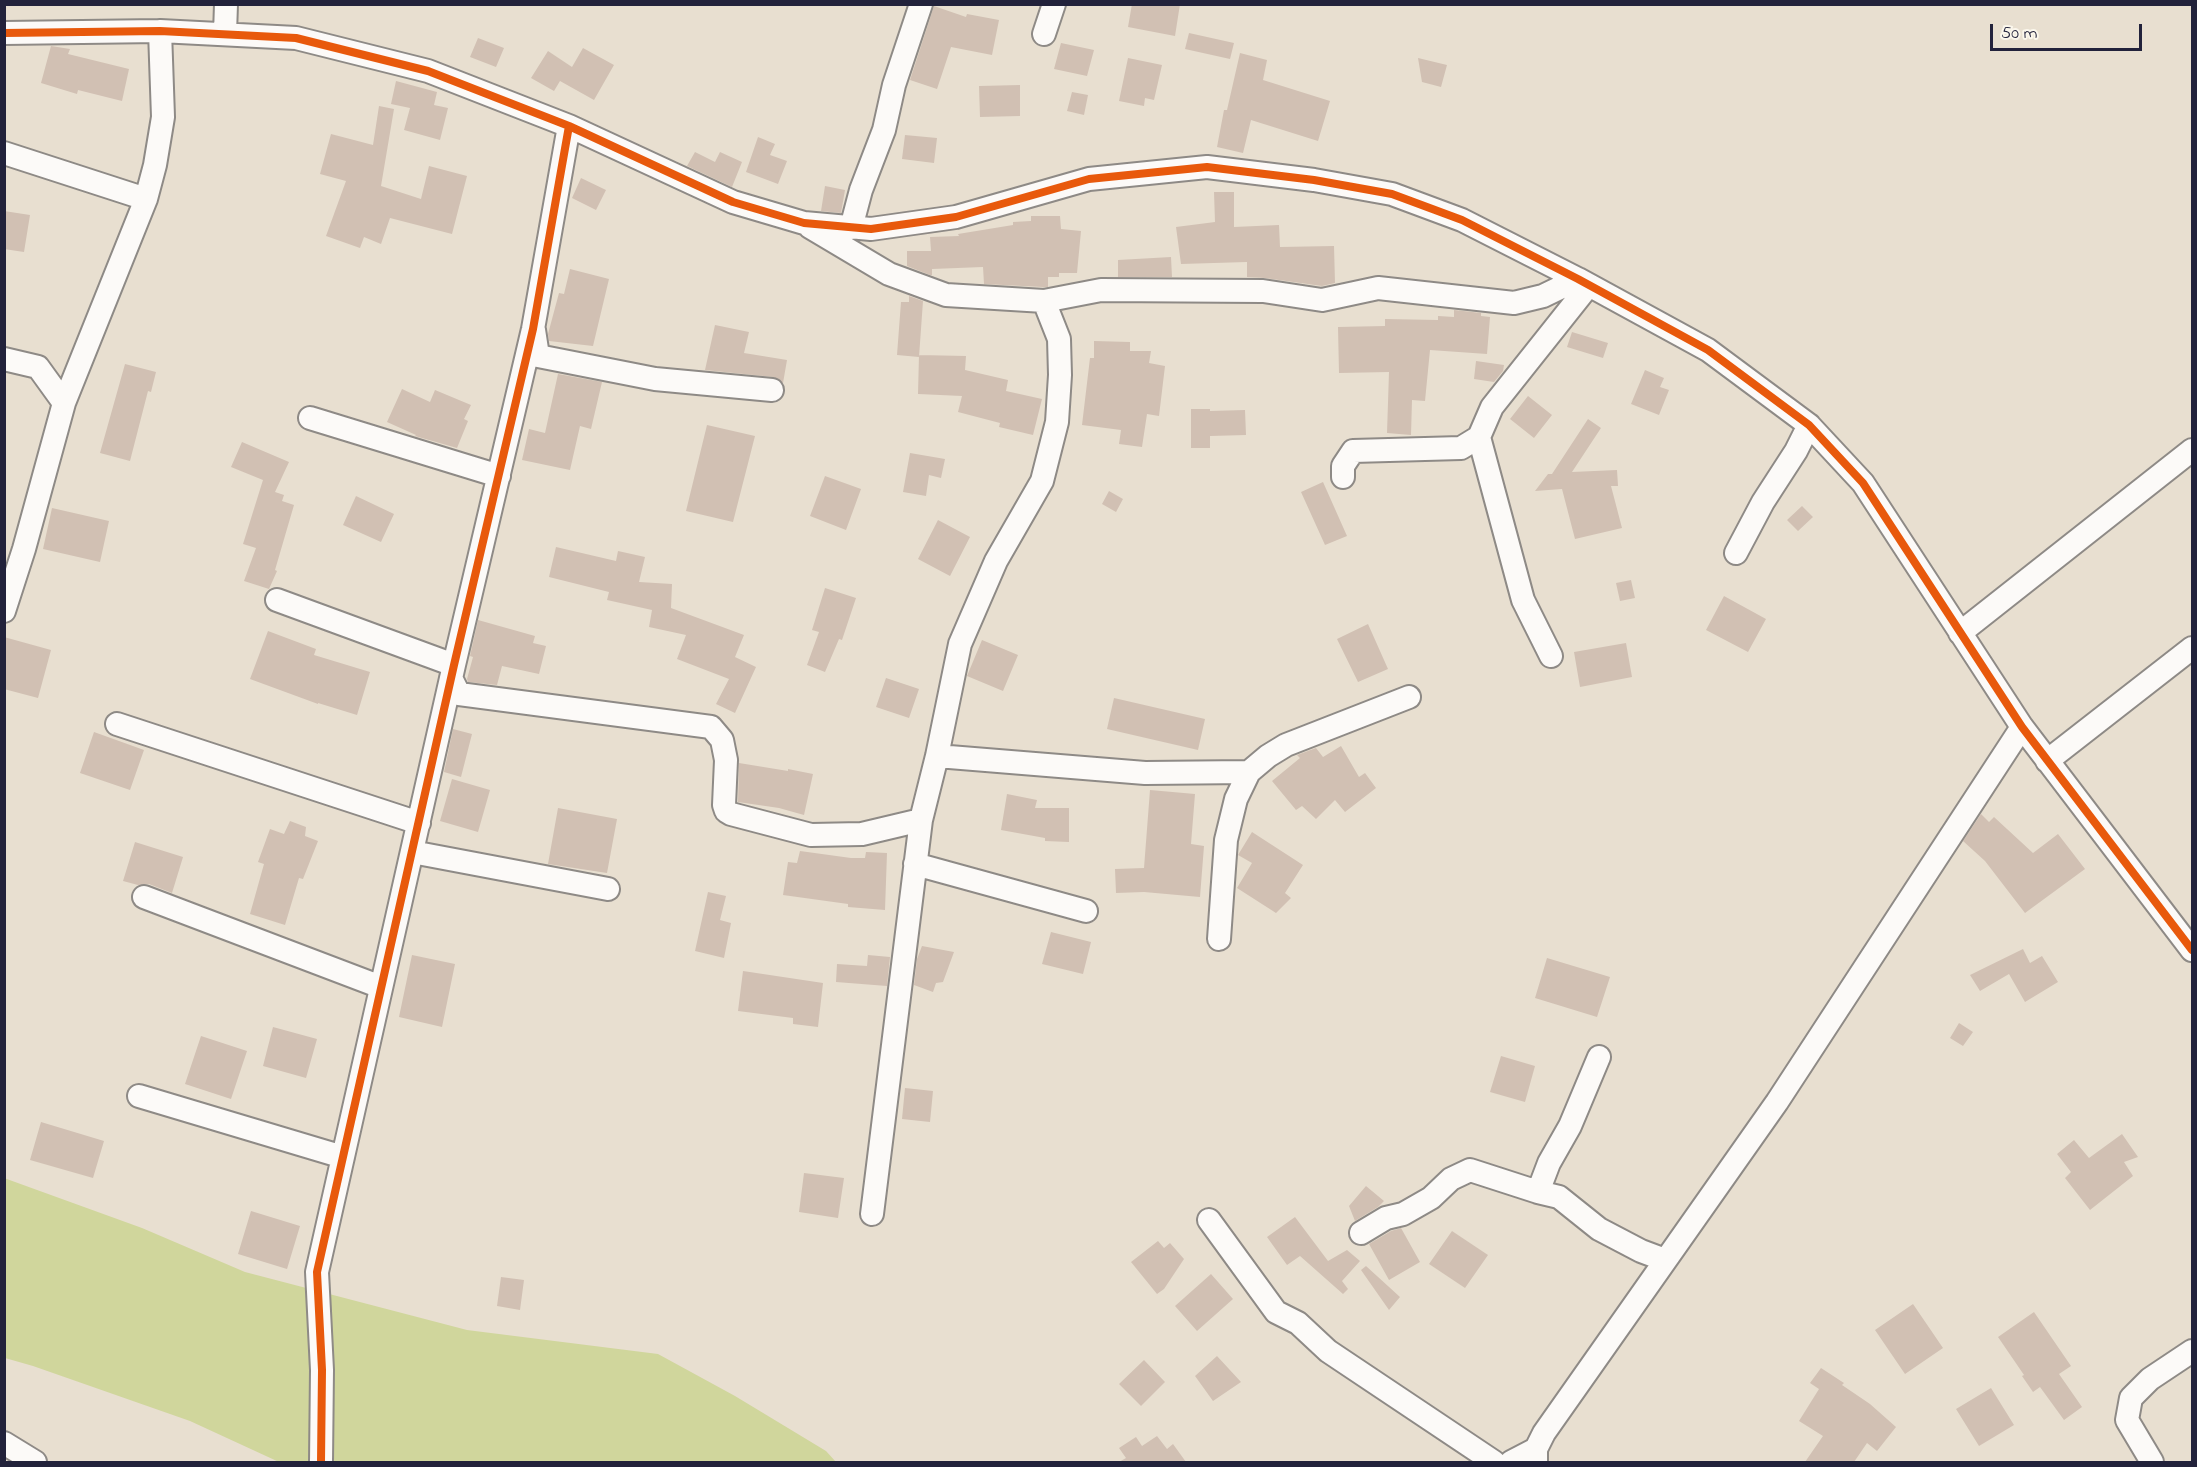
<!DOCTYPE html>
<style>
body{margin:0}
#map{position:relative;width:2197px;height:1467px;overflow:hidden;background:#e8dfd0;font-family:"Indie Flower",sans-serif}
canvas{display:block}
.frame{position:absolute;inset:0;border:6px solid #22223b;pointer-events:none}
.scale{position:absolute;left:1990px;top:24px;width:152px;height:27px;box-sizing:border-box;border:3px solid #22223b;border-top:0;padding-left:8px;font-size:18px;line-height:21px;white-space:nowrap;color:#22223b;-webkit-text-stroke:4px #fbf7ec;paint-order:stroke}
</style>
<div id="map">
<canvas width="2197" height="1467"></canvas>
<div class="frame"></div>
<div class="scale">50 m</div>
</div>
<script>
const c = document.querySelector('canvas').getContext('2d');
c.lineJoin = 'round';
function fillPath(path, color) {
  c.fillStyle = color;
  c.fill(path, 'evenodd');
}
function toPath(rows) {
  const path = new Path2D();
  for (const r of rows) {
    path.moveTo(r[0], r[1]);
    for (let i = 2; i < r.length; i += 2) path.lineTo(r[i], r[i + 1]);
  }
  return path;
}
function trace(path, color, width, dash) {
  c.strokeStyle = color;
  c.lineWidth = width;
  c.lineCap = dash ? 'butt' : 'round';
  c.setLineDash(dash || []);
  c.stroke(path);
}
fillPath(toPath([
 [4,1178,142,1228,245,1272,467,1330,658,1354,735,1396,826,1451,836,1462,279,1462,190,1421,33,1366,5,1358]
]), '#d0d69c');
fillPath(toPath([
 [1132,4,1180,4,1175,36,1128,27],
 [934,6,966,17,967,14,999,20,992,55,951,47,937,89,910,80],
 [1189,33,1234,43,1230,59,1185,49],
 [478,38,504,48,496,67,470,57],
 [1061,43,1094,50,1087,76,1054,69],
 [51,46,70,49,68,54,129,69,122,101,78,90,77,94,41,83],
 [583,48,614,65,594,100,560,81,554,91,531,78,548,51,572,67],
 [1240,53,1267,60,1263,80,1330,101,1318,141,1251,120,1243,153,1217,147,1224,110,1227,110],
 [1128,58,1162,65,1154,100,1145,98,1144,106,1119,101],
 [1418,58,1447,65,1441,87,1422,82],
 [396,81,437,92,434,105,448,108,440,140,404,130,410,108,391,104],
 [1020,85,1020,116,980,117,979,86],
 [1072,92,1088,95,1084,115,1067,111],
 [379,106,394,109,381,186,421,199,429,166,467,176,452,234,390,218,381,244,364,237,360,248,326,236,346,181,320,174,331,134,373,145],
 [905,135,937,138,934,163,902,159],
 [758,137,775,144,770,155,787,161,778,184,746,172],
 [695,152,715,162,720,152,742,162,732,187,687,166],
 [581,178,606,190,596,210,572,198],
 [825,186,845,190,841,213,821,211],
 [1214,192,1234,192,1234,227,1279,225,1280,247,1334,246,1335,283,1322,286,1265,278,1247,277,1247,262,1181,264,1176,227,1215,222],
 [4,211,30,215,24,252,4,249],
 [1031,216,1060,216,1061,229,1081,231,1077,273,1059,273,1059,277,1048,277,1048,287,1043,287,984,284,983,267,932,269,932,275,930,275,907,266,907,251,931,251,930,237,959,236,958,234,1013,225,1013,222,1031,221],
 [1171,257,1172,277,1118,277,1118,260],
 [570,269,609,279,593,346,549,341,548,334,559,293,564,294],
 [909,296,923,301,919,357,897,355,901,302,909,302],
 [1454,310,1481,313,1481,316,1490,317,1487,354,1430,350,1425,401,1412,400,1411,435,1387,433,1389,372,1339,373,1338,327,1385,326,1385,319,1438,320,1438,316,1454,317],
 [715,325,749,332,744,353,787,360,783,383,773,377,705,370],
 [1572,332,1608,343,1603,358,1567,347],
 [1094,341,1130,342,1130,351,1151,351,1149,363,1165,366,1159,416,1147,414,1142,447,1119,444,1121,430,1082,425,1090,358,1094,358],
 [919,355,966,356,965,370,1008,380,1006,391,1042,399,1033,435,999,427,1000,423,958,412,962,396,918,394],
 [1476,361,1504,365,1503,371,1494,382,1474,379],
 [125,364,156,372,151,392,148,391,130,461,100,453],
 [1645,370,1664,378,1660,387,1669,390,1659,415,1631,404],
 [558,374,602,382,591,429,580,426,570,470,522,460,529,429,545,433],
 [402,389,430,402,435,390,471,405,464,419,468,421,457,448,415,436,416,435,387,422],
 [1528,396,1552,415,1534,438,1510,419],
 [1191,409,1210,409,1210,411,1245,410,1246,435,1210,436,1210,448,1191,448],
 [1588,419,1601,428,1572,472,1617,470,1618,486,1611,486,1622,528,1575,539,1562,489,1535,491,1548,474,1552,474],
 [707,425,755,436,733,522,686,511],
 [242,442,289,462,275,492,284,495,282,501,294,505,275,570,277,571,269,589,244,581,256,548,243,544,263,480,231,467],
 [910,453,945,459,941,478,929,475,926,496,903,492],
 [825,476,861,489,846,530,810,516],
 [1323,482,1347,536,1325,545,1301,492],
 [1109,491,1123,499,1116,512,1102,504],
 [356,496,394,514,381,542,343,525],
 [1802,506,1813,517,1798,531,1787,520],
 [52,508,109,521,100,562,43,549],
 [938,520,970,537,950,576,918,559],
 [556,547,616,561,618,551,645,557,639,582,672,584,671,608,744,635,735,657,756,667,735,713,716,704,729,679,677,659,686,635,649,627,652,610,607,600,609,592,549,577],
 [1631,580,1635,598,1620,601,1616,583],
 [825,588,856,598,842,640,839,639,825,672,807,665,819,632,812,630],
 [1724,596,1766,619,1748,652,1706,630],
 [478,620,535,636,533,643,546,646,539,674,502,666,497,685,468,682,467,679,473,657,470,656],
 [1368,624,1388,669,1358,682,1337,639],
 [268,631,316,649,314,655,370,672,357,715,318,703,318,704,250,679],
 [4,637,51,650,38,698,4,689],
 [982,640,1018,655,1003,691,967,676],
 [1626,643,1632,677,1580,687,1574,652],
 [886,678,919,689,909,718,876,707],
 [1114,698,1205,719,1198,750,1107,729],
 [453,729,472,734,461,777,444,772],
 [94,732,144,750,130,790,80,773],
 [1341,746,1359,777,1365,773,1376,788,1345,812,1335,800,1316,819,1302,806,1296,810,1272,781,1300,758,1297,755,1316,748,1323,757],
 [739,763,788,771,788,769,813,774,804,815,779,808,738,802],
 [452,779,490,790,478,832,440,821],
 [1150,790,1195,794,1191,844,1204,846,1200,897,1144,892,1116,893,1115,869,1144,868],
 [1007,794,1037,800,1035,808,1069,808,1069,842,1045,841,1045,838,1001,830],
 [558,808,617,819,607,873,548,864],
 [1981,814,1989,822,1994,817,2033,853,2058,834,2085,869,2025,913,1985,861,1963,841],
 [290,821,306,827,305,836,318,841,303,879,299,878,285,925,250,914,264,864,258,862,270,829,284,834],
 [1252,832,1303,865,1285,893,1291,898,1276,913,1237,888,1252,863,1238,855],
 [135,842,183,857,172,893,149,884,138,885,123,881],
 [800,851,851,858,865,858,866,852,887,853,885,910,848,907,848,904,783,895,788,862,797,863],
 [708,892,726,896,720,920,731,923,724,958,695,951],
 [1051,932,1091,942,1083,974,1042,964],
 [922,946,954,952,943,982,936,983,933,992,914,985,917,959],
 [2023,949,2030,963,2042,956,2058,982,2025,1002,2009,974,1980,991,1970,975],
 [412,955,455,964,442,1027,399,1017],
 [868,955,890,957,887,986,836,982,837,964,867,966],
 [1547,958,1610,977,1597,1017,1535,998],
 [743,971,823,983,818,1027,793,1024,793,1018,738,1011],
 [1959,1023,1973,1032,1963,1046,1950,1038],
 [273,1027,317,1039,306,1078,263,1066],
 [201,1036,247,1051,231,1099,185,1084],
 [1501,1056,1535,1066,1525,1102,1490,1092],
 [905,1088,933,1091,930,1122,902,1119],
 [41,1122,104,1141,93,1178,30,1160],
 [2122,1134,2138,1157,2124,1162,2133,1176,2090,1210,2065,1178,2071,1172,2057,1154,2074,1140,2089,1158],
 [804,1173,844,1178,838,1218,799,1212],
 [1366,1186,1384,1201,1378,1207,1355,1221,1349,1206],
 [251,1211,300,1226,287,1269,238,1254],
 [1295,1217,1328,1261,1347,1250,1360,1261,1342,1281,1348,1289,1343,1294,1300,1256,1287,1265,1267,1237],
 [1401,1228,1420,1262,1389,1280,1369,1244,1391,1231],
 [1452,1231,1488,1255,1465,1288,1429,1264],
 [1158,1241,1164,1248,1170,1243,1184,1259,1164,1289,1157,1294,1131,1262],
 [1366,1266,1400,1297,1389,1310,1361,1270],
 [1211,1274,1233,1299,1197,1331,1175,1306],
 [501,1277,524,1280,520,1310,497,1306],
 [1913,1304,1943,1348,1905,1374,1875,1330],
 [2034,1312,2071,1366,2059,1374,2082,1407,2064,1420,2040,1387,2033,1392,2022,1376,2024,1375,1998,1337],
 [1217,1356,1241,1382,1213,1401,1195,1376],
 [1144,1360,1165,1382,1141,1406,1119,1384],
 [1821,1368,1844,1383,1842,1385,1870,1404,1896,1427,1877,1451,1867,1443,1854,1462,1805,1462,1823,1436,1799,1421,1819,1389,1810,1383],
 [1991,1388,2014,1425,1979,1446,1956,1409],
 [1157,1436,1167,1449,1173,1444,1186,1462,1119,1462,1126,1458,1119,1448,1136,1437,1142,1446]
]), '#d1c0b3');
const street = toPath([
 [4,33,160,31,296,38,428,71,569,126,733,202,804,223,871,229,956,217,1089,179,1207,167,1314,180,1392,194,1462,220,1578,279,1708,350,1809,425,1863,483,2022,727,2192,950],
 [225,34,226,4],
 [1044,34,1054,4],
 [4,153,146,199],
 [810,227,889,274,946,295,1044,301,1101,290,1263,291,1322,300,1378,288,1514,303,1543,296,1578,279],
 [851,228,861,190,884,130,894,85,921,4],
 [534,330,538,356,655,379,772,390],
 [4,359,38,367,64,403],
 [310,418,499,476],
 [1479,437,1523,600,1551,656],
 [1343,477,1343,466,1353,451,1461,448,1479,437,1492,407,1589,285],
 [1736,553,1763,502,1796,451,1809,425],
 [277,600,454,665],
 [4,611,24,549,64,403,146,199,155,165,163,117,160,31],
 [1960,633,2192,450],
 [451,678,459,694,711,727,722,740,726,760,724,805,726,811,731,814,811,835,862,834,921,820],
 [117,724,419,823],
 [937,756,1145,773,1249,772],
 [2047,761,2192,648],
 [412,852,608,889],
 [915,864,1086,911],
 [144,897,381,987],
 [1219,939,1226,840,1236,799,1249,772,1268,756,1286,745,1409,697],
 [1599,1057,1570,1126,1549,1163,1538,1192,1559,1197,1599,1229,1641,1251,1665,1260],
 [139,1096,343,1157],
 [872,1214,921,820,937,756,960,644,996,561,1042,481,1057,422,1060,375,1059,339,1044,301],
 [1209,1220,1276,1312,1298,1323,1328,1351,1494,1462],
 [1361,1233,1386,1218,1403,1214,1431,1198,1451,1179,1470,1170,1538,1192],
 [4,1443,35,1462],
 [321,1462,322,1370,317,1272,454,665,533,329,569,126],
 [1511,1462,1536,1449],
 [1536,1462,1536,1449,1544,1433,1777,1102,2022,727],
 [2152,1462,2127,1420,2131,1398,2150,1379,2192,1351]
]);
trace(street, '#8e8a86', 26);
trace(street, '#fcfaf8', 22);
trace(toPath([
 [4,33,160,31,296,38,428,71,569,126,733,202,804,223,871,229,956,217,1089,179,1207,167,1314,180,1392,194,1462,220,1578,279,1708,350,1809,425,1863,483,2022,727,2192,950],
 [321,1462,322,1370,317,1272,454,665,533,329,569,126]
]), '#e8590c', 8);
</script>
